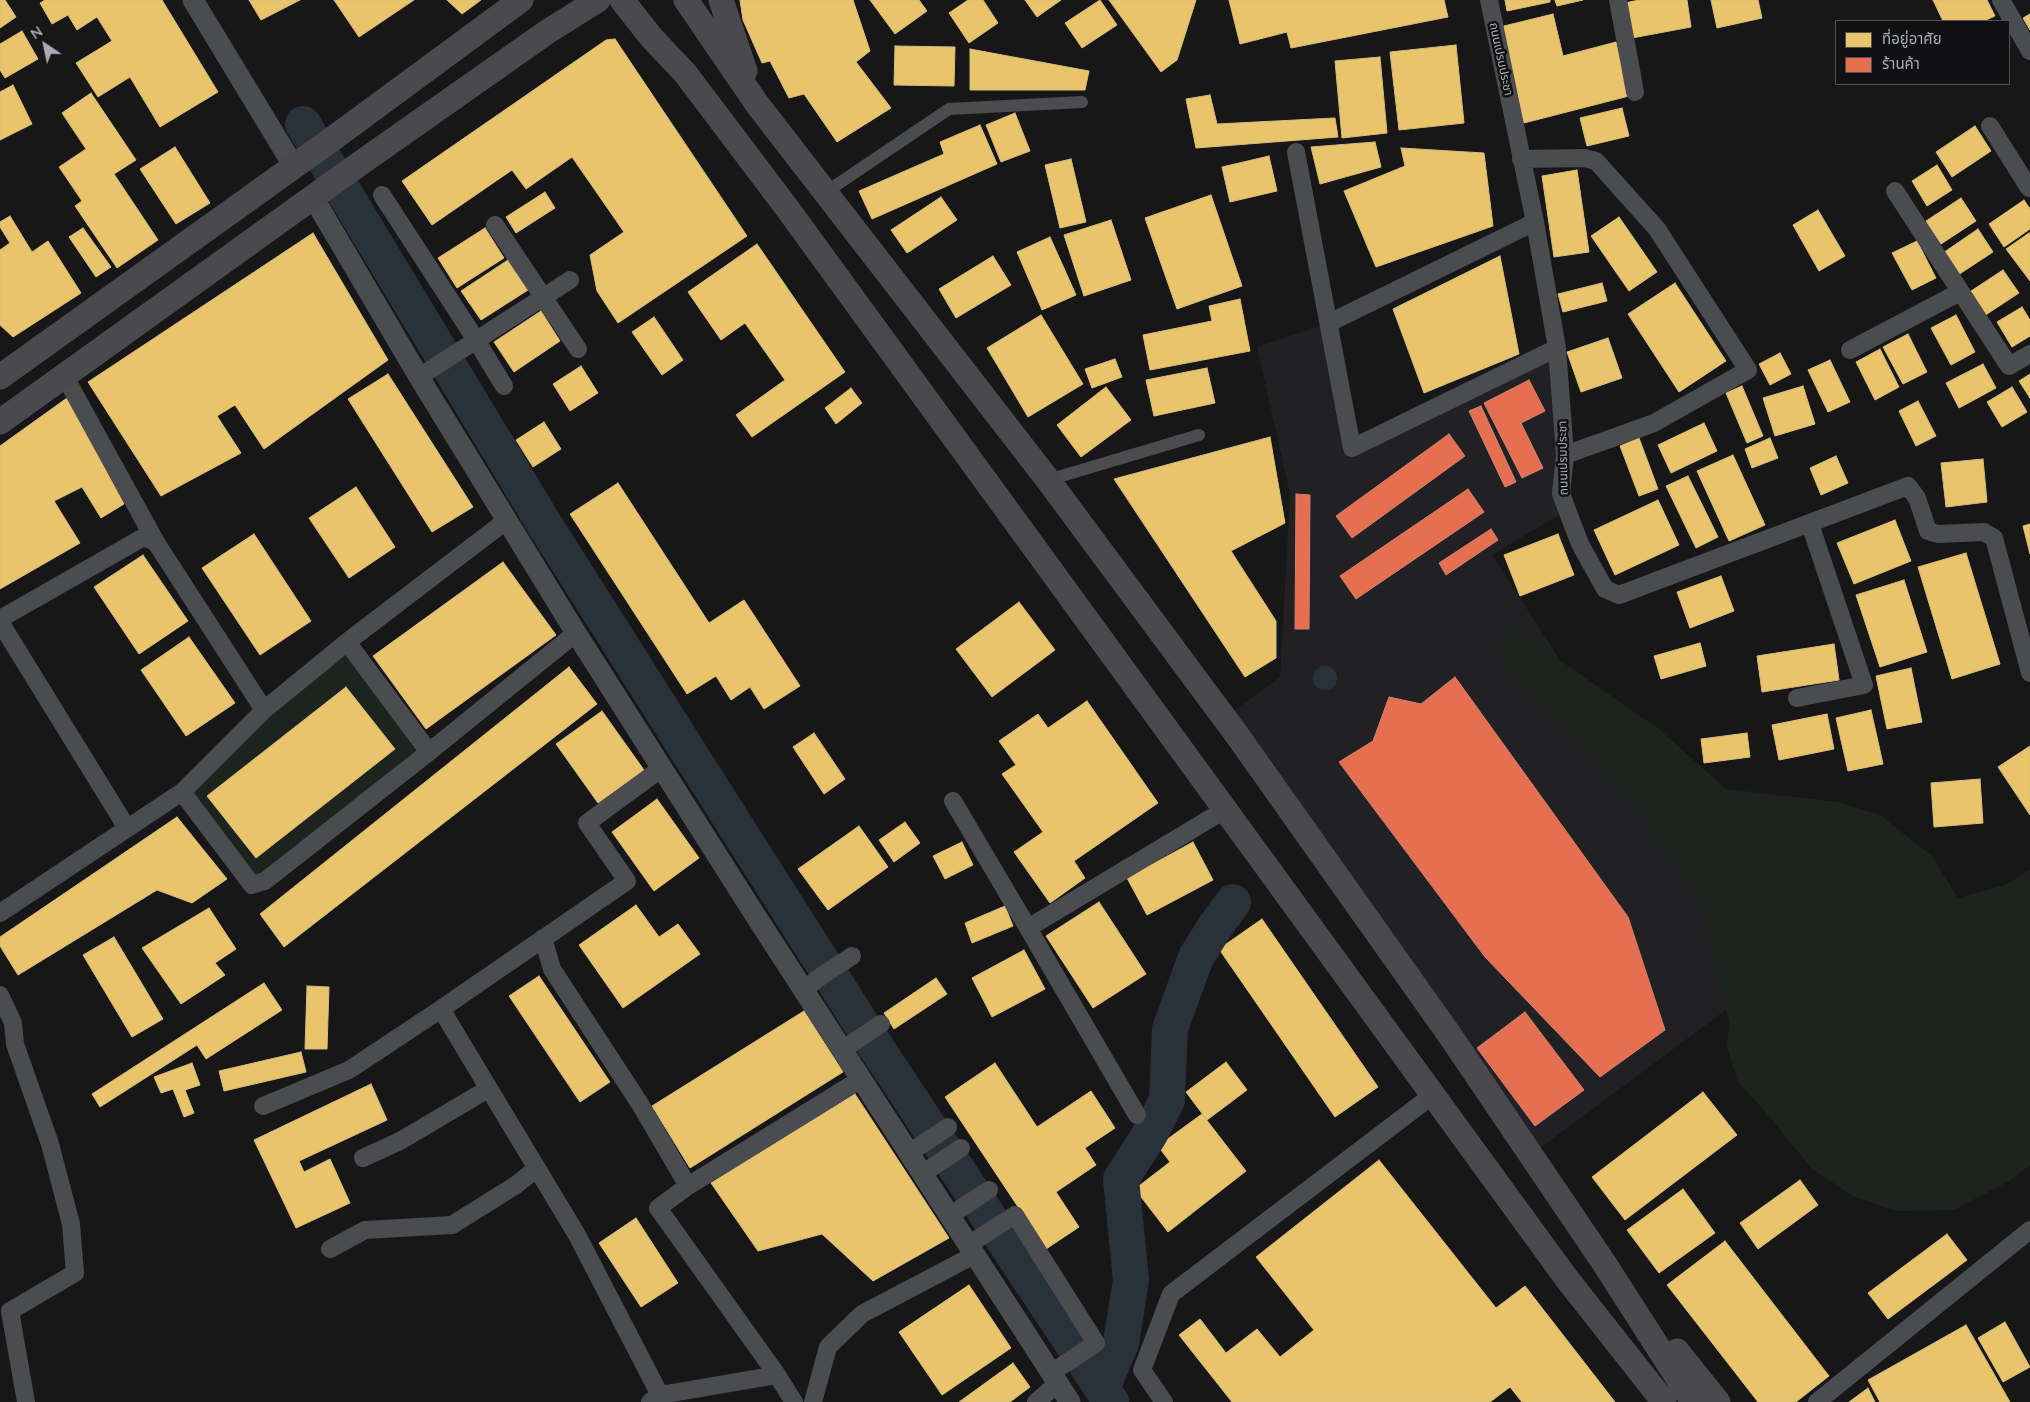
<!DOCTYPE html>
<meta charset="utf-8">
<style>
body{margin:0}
#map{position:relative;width:2030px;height:1402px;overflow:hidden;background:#171717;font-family:Lato,"Noto Sans Thai",sans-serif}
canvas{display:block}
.legend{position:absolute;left:1835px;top:20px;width:175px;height:65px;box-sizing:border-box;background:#111113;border:1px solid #4d4f55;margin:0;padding:6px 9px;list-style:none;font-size:15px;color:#a8adb8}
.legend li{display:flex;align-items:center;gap:10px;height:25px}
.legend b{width:25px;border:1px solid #4d4f55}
.north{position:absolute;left:20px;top:20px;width:50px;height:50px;-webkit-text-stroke:4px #111113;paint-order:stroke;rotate:326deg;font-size:14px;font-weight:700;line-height:20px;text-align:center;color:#a8adb8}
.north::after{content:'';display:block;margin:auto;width:18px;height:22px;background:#a8adb8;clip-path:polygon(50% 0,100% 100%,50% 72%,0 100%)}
</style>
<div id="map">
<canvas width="2030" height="1402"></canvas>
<ul class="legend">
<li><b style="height:14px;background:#e9c46a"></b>ที่อยู่อาศัย</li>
<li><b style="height:14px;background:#e76f51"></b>ร้านค้า</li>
</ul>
<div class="north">N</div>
</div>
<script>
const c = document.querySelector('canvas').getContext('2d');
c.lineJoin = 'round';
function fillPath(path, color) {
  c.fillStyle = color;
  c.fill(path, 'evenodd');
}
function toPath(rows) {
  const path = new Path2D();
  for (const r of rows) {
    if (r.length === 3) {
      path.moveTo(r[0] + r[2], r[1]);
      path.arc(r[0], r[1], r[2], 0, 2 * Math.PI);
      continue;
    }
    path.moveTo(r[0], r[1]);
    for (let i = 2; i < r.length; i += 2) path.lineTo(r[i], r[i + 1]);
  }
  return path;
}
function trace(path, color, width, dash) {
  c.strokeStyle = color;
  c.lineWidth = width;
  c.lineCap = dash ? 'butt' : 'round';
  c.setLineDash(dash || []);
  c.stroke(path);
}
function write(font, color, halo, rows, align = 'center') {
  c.font = font + ' Lato,"Noto Sans Thai",sans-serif';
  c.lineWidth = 5;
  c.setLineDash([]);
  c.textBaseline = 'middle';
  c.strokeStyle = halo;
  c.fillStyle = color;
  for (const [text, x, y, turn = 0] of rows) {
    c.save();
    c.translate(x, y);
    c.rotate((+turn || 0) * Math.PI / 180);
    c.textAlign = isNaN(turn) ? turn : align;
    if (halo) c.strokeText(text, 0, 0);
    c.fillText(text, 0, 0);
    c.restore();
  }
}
fillPath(toPath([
 [1329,323,1352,447,1557,348,1567,510,1492,555,1700,876,1750,992,1531,1155,1224,718,1280,677,1290,494,1257,347]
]), '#212123');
fillPath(toPath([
 [1514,628,1660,730,1726,789,1838,802,1880,815,1932,856,1958,898,2005,885,2030,870,2030,1165,2011,1180,1954,1210,1896,1211,1853,1196,1812,1169,1763,1109,1738,1082,1727,1047,1729,1022,1701,902,1639,810,1582,745,1517,680,1505,663,1496,645,1503,634],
 [347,642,429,752,252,885,182,792]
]), '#1d241e');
fillPath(toPath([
 [1325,678,12]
]), '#2a3239');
const homes = toPath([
 [0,0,5,0,16,17,0,28,0,0],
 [45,0,162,0,218,92,160,127,130,77,98,97,76,63,112,41,97,17,77,30,68,15,52,24,40,3,45,0],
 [249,0,300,0,261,20,249,0],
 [334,0,414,0,359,37,334,0],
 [447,0,481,0,462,14,447,0],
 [740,0,853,0,870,51,856,62,891,108,837,142,804,94,789,98,770,61,762,63,743,20,740,0],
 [870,0,919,0,927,11,895,34,870,0],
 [968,0,983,0,998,23,969,43,949,13,968,0],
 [1025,0,1061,0,1037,17,1025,0],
 [1100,0,1117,25,1082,48,1065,23,1100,0],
 [1109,0,1196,0,1177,60,1161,72,1109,0],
 [1229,0,1444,0,1448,17,1291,48,1287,32,1240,44,1229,0],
 [1505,0,1550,0,1550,2,1507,11,1505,0],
 [1555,0,1583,0,1557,6,1555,0],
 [1639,0,1687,0,1691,27,1632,38,1625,3,1639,0],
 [1711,0,1758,0,1762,18,1717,28,1711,0],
 [1933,0,1987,0,1995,16,1984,21,1943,21,1933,0],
 [1553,14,1563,56,1616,42,1629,96,1524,123,1500,27,1553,14],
 [2030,14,2030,30,2023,18,2030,14],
 [22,31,38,59,5,78,0,70,0,44,22,31],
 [615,39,747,236,618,323,597,291,590,255,624,232,572,157,526,189,512,170,432,225,402,181,606,40,615,39],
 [1456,45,1464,123,1399,130,1390,52,1456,45],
 [895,46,955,47,954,86,894,85,895,46],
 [970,49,1089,71,1085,90,970,90,970,49],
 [1380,57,1387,133,1342,138,1335,61,1380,57],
 [13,85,32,124,0,140,0,92,13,85],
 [91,93,136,160,114,174,158,240,117,268,75,206,82,201,59,167,86,149,62,113,91,93],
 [1210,95,1217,124,1335,118,1338,137,1196,148,1186,99,1210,95],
 [1622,108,1629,136,1587,146,1580,118,1622,108],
 [1015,113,1030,151,1001,162,986,125,1015,113],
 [980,125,997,164,872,219,859,191,944,154,940,142,980,125],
 [1975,126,1991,151,1952,177,1936,152,1975,126],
 [1375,142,1381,167,1320,184,1311,147,1375,142],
 [175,147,210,203,176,224,140,169,175,147],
 [1401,148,1484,153,1493,226,1376,267,1344,191,1405,166,1401,148],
 [1269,156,1277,191,1230,202,1222,167,1269,156],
 [1071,159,1086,222,1060,228,1045,165,1071,159],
 [1937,165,1952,190,1927,206,1912,181,1937,165],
 [1577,170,1589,252,1554,257,1542,176,1577,170],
 [545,192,555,208,516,233,506,217,545,192],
 [1211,195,1242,286,1177,309,1145,218,1211,195],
 [941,197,957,220,907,253,891,230,941,197],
 [1961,198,1976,221,1941,244,1926,221,1961,198],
 [2024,200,2030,209,2030,229,2004,247,1989,224,2024,200],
 [1818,210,1845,256,1819,271,1793,225,1818,210],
 [10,216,32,252,48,241,81,293,13,337,0,325,0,250,10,243,0,227,0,222,10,216],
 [1619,217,1657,272,1629,291,1591,236,1619,217],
 [1111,220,1131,280,1084,296,1064,235,1111,220],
 [83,228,111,267,96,277,69,237,83,228],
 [485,228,504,258,457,288,438,258,485,228],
 [1978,229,1993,252,1958,275,1943,253,1978,229],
 [313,233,388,360,264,449,235,405,217,416,241,453,161,496,88,382,313,233],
 [2029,233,2030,235,2030,281,2006,249,2029,233],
 [1050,237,1076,295,1042,310,1017,252,1050,237],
 [1917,241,1936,278,1912,290,1892,253,1917,241],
 [757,244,845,372,752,437,736,415,785,380,745,323,721,340,688,292,757,244],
 [993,256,1011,285,956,318,939,289,993,256],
 [1500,256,1519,354,1424,393,1393,309,1500,256],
 [508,260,528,290,481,320,461,291,508,260],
 [2003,270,2019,293,1984,316,1968,293,2003,270],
 [1602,283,1607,301,1563,312,1558,294,1602,283],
 [1675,283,1726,361,1679,392,1628,314,1675,283],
 [1240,299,1250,351,1150,370,1143,335,1212,321,1209,306,1240,299],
 [2022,307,2030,320,2030,336,2012,347,1997,322,2022,307],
 [541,311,560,341,514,372,494,342,541,311],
 [1041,315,1083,384,1028,417,987,348,1041,315],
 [1956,315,1975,352,1951,365,1931,328,1956,315],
 [654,317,683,360,662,375,632,332,654,317],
 [1908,334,1927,372,1903,384,1883,347,1908,334],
 [1608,338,1622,378,1581,392,1567,352,1608,338],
 [1880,349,1899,387,1875,400,1856,362,1880,349],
 [1780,353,1791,374,1770,385,1759,364,1780,353],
 [1115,359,1122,377,1092,388,1085,369,1115,359],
 [1830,360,1850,402,1828,412,1808,370,1830,360],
 [1983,364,1996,388,1959,408,1946,383,1983,364],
 [581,366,598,393,570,411,553,384,581,366],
 [1207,368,1215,403,1154,416,1146,380,1207,368],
 [388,374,473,507,432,532,348,399,388,374],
 [2030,374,2030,398,2019,381,2030,374],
 [1742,386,1763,436,1747,443,1726,393,1742,386],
 [1803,386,1815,424,1775,436,1763,398,1803,386],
 [1106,387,1131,420,1081,457,1057,425,1106,387],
 [2012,387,2027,412,2002,427,1987,402,2012,387],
 [851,388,862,403,836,424,825,408,851,388],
 [67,398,124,504,101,518,82,487,54,501,80,543,0,589,0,446,67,398],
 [1918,401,1936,436,1916,446,1899,411,1918,401],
 [544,422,561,449,533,467,516,440,544,422],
 [1704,423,1717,451,1671,473,1658,445,1704,423],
 [1270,437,1285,523,1231,551,1276,621,1276,658,1245,677,1114,479,1270,437],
 [1639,438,1658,489,1639,496,1620,446,1639,438],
 [1770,438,1778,458,1752,468,1745,449,1770,438],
 [1733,455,1765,525,1729,541,1697,471,1733,455],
 [1836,456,1848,483,1821,495,1810,468,1836,456],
 [1983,459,1987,502,1946,507,1941,463,1983,459],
 [1688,476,1718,537,1696,548,1666,486,1688,476],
 [618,483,709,623,744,600,800,686,764,709,750,687,731,700,716,676,687,694,570,514,618,483],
 [356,487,395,547,349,578,309,518,356,487],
 [1658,500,1679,545,1615,575,1594,530,1658,500],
 [1895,520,1911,561,1854,584,1837,543,1895,520],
 [2030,524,2030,554,2023,526,2030,524],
 [254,534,311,621,260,655,202,568,254,534],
 [1558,534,1574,575,1520,596,1504,555,1558,534],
 [1966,553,2000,664,1952,679,1918,567,1966,553],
 [143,555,188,621,139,654,94,587,143,555],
 [503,562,556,635,426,729,373,656,503,562],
 [1721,576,1734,611,1690,628,1677,592,1721,576],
 [1904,580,1927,652,1880,667,1856,595,1904,580],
 [1019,602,1055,650,992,697,956,649,1019,602],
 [189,637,235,703,186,736,141,670,189,637],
 [1700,643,1706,666,1661,679,1654,656,1700,643],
 [1834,644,1839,680,1762,692,1757,656,1834,644],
 [569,667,597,704,284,947,260,914,569,667],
 [1911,668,1922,722,1887,729,1876,676,1911,668],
 [346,687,395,749,256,858,207,796,346,687],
 [1087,701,1158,803,1074,861,1085,878,1050,903,1014,852,1043,832,1002,774,1016,765,999,741,1038,714,1048,728,1087,701],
 [1871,710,1883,764,1848,771,1836,718,1871,710],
 [602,711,644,770,598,803,556,744,602,711],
 [1827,714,1834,749,1779,760,1772,725,1827,714],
 [814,733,845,779,824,794,793,747,814,733],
 [1747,733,1750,757,1704,763,1701,739,1747,733],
 [2030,746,2030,815,1998,767,2030,746],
 [1980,779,1983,823,1934,827,1931,783,1980,779],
 [657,799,699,858,654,891,612,832,657,799],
 [177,817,227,879,192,903,157,890,18,975,0,946,0,937,177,817],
 [905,822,920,843,894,862,879,840,905,822],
 [859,826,888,867,828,910,798,869,859,826],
 [962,842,973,865,945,879,933,856,962,842],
 [1193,842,1213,880,1147,915,1127,878,1193,842],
 [1099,902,1146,974,1093,1008,1046,936,1099,902],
 [636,905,659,937,678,924,700,954,623,1008,579,945,636,905],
 [1005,906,1013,926,972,943,965,923,1005,906],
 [209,908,236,949,215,963,225,975,181,1004,142,948,209,908],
 [1262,919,1378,1087,1335,1117,1219,949,1262,919],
 [114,937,163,1019,132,1037,83,955,114,937],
 [1024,950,1045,989,992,1017,972,978,1024,950],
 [539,976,610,1082,580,1102,509,996,539,976],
 [936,978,947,994,894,1029,884,1013,936,978],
 [264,983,282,1010,206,1059,197,1045,100,1107,92,1094,264,983],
 [307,986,329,987,327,1049,305,1049,307,986],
 [804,1011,843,1072,690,1168,652,1106,804,1011],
 [301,1052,306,1072,224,1091,219,1071,301,1052],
 [1226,1062,1247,1090,1207,1120,1186,1092,1226,1062],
 [192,1063,200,1085,185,1090,194,1113,184,1117,173,1089,161,1093,154,1077,192,1063],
 [995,1063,1037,1127,1091,1091,1115,1128,1085,1148,1096,1165,1056,1192,1079,1227,1046,1249,945,1097,995,1063],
 [371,1084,387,1120,299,1161,304,1172,330,1159,350,1203,296,1228,254,1140,371,1084],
 [1703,1092,1737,1135,1625,1220,1592,1177,1703,1092],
 [855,1094,949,1238,873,1281,822,1234,758,1251,711,1183,855,1094],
 [1202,1114,1246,1171,1168,1232,1135,1189,1170,1162,1158,1146,1202,1114],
 [1379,1160,1496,1308,1525,1286,1615,1402,1522,1402,1510,1387,1490,1402,1232,1402,1179,1335,1200,1319,1226,1353,1257,1329,1280,1357,1314,1330,1256,1257,1379,1160],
 [1800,1180,1818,1205,1758,1249,1740,1223,1800,1180],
 [1683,1189,1715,1233,1659,1273,1627,1230,1683,1189],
 [636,1218,678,1283,641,1307,599,1243,636,1218],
 [1947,1234,1967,1260,1888,1319,1868,1293,1947,1234],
 [1725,1241,1829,1376,1796,1402,1758,1402,1667,1285,1725,1241],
 [969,1285,1011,1348,942,1395,899,1332,969,1285],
 [2005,1322,2030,1367,2003,1382,1978,1338,2005,1322],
 [1966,1325,2010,1402,1880,1402,1868,1380,1966,1325],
 [1013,1363,1030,1387,1010,1402,959,1402,1013,1363],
 [1868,1388,1875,1402,1849,1402,1868,1388]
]);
fillPath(homes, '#e9c46a');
trace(homes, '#d6bd81', 1);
const shops = toPath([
 [1529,380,1545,411,1521,423,1543,468,1522,478,1484,403,1529,380],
 [1481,406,1516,482,1505,487,1469,411,1481,406],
 [1449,434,1465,456,1352,538,1336,516,1449,434],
 [1468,489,1484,512,1356,599,1340,576,1468,489],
 [1296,494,1310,495,1309,629,1295,629,1296,494],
 [1491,529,1498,540,1446,575,1439,563,1491,529],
 [1455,677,1628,917,1665,1030,1600,1077,1485,957,1339,762,1373,741,1389,697,1421,704,1455,677],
 [1525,1012,1584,1090,1535,1126,1477,1048,1525,1012]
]);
fillPath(shops, '#e76f51');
trace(shops, '#d48270', 1);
trace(toPath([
 [303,124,543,522,669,721,876,1047,1111,1402],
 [1102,1388,1121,1343,1131,1280,1121,1179,1150,1134,1167,1100,1170,1029,1196,957,1215,927,1233,902]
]), '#2a3239', 36);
trace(toPath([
 [826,192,949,109,1082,102],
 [1048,480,1199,435]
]), '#4b4c50', 12);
trace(toPath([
 [1489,0,1535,222,1557,348,1565,455,1561,494,1580,544,1605,589,1619,595,1908,486,1917,498,1928,531,1938,534,1984,532,1994,538,2030,673],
 [1618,0,1635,92],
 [2001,0,2030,51],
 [1990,126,2029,188],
 [1296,152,1352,448,1557,348],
 [1521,159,1584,158,1596,161,1657,229,1748,370,1654,423,1565,455],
 [1895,191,2009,366,2030,354],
 [382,195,476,340,504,386],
 [495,225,578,349],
 [1329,323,1535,222],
 [1850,350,1960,292],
 [64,375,157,544],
 [419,377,570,280],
 [0,619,142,538,150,539,157,544,264,710],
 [0,622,127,828],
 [347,642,429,752],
 [1797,698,1864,685,1810,524],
 [182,792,252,885,265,881,429,752,576,633],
 [953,801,1028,928],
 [0,913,182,792,264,710,347,642,507,520],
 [543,938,552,969,640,1104,688,1186,861,1079],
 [804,990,817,979,852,956],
 [0,995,13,1023,15,1044,50,1144,71,1224,75,1273,10,1311,26,1402],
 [842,1050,881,1024],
 [263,1106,349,1070,441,1009],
 [1137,1115,1028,928,1226,809],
 [909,1153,948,1127],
 [363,1158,400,1141,488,1089],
 [922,1174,961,1148],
 [949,1216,989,1190],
 [968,1245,1015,1215,1096,1343,1051,1373],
 [330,1249,365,1230,452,1225,516,1185,536,1169],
 [777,1375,794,1402],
 [650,1402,660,1395,577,1235,441,1009,627,881,587,823,662,768],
 [662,1402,660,1395,777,1375,658,1208,688,1186],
 [813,1402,828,1347,862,1314,974,1255],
 [1036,1402,1057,1384],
 [1164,1402,1142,1370,1171,1294,1434,1094],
 [1817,1402,2030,1230]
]), '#4b4c50', 18);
trace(toPath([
 [193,0,293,165],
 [313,197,419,377,576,633,757,918,1070,1402]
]), '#4b4c50', 21);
trace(toPath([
 [622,0,651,37,685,73,787,208,1567,1279,1664,1402],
 [686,0,757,104,1048,480,1237,735,1451,1037,1604,1263,1693,1402],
 [721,0,745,71],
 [0,377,335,137,521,0],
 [0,422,355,167,547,32,598,0],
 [1677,1351,1718,1402]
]), '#4a4a4e', 25);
write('12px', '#a8adb8', '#111113', [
 ["ถนนเปรมประชา",1501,59,78],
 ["ถนนเปรมประชา",1563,458,-91]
]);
</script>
